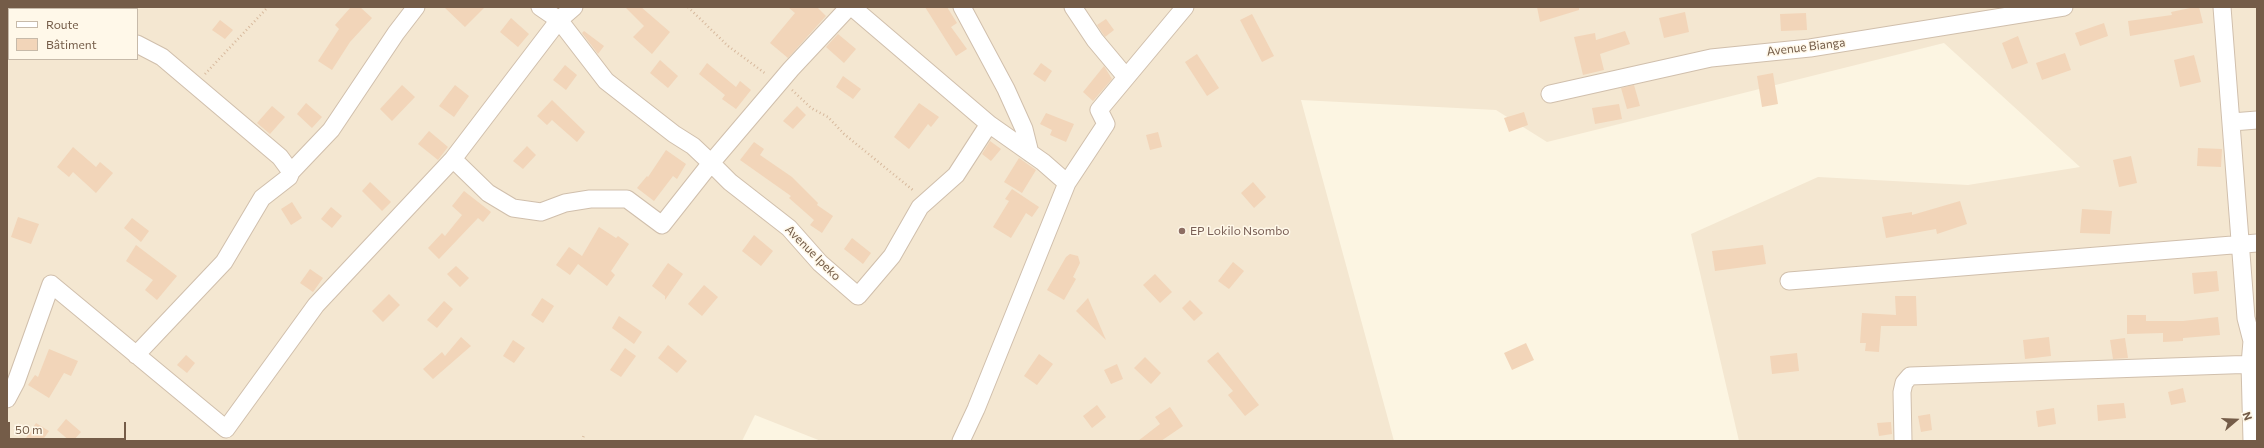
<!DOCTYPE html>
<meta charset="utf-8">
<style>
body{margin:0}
#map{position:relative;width:2264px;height:448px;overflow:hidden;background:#fcf5e2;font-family:Commissioner,sans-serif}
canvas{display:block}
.frame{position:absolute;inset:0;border:8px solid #745c48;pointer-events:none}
.legend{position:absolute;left:8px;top:8px;width:130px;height:52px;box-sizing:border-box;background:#fff8e9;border:1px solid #c7baa9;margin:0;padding:5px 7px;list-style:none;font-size:12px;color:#745c48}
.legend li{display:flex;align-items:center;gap:8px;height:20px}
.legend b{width:20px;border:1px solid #c7baa9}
.north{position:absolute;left:2216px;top:400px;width:40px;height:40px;-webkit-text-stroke:3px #fff8e9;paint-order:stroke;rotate:71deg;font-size:11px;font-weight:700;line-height:16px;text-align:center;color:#745c48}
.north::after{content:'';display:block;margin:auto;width:14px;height:18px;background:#745c48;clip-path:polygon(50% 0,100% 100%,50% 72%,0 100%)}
.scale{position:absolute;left:8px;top:422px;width:118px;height:18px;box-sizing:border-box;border:2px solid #745c48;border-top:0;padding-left:5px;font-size:12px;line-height:14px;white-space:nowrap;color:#745c48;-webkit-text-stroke:3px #fff8e9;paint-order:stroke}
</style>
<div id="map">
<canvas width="2264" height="448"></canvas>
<div class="frame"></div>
<ul class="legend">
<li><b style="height:5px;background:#fff"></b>Route</li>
<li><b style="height:11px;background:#f2d5b9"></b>Bâtiment</li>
</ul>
<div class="north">N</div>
<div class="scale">50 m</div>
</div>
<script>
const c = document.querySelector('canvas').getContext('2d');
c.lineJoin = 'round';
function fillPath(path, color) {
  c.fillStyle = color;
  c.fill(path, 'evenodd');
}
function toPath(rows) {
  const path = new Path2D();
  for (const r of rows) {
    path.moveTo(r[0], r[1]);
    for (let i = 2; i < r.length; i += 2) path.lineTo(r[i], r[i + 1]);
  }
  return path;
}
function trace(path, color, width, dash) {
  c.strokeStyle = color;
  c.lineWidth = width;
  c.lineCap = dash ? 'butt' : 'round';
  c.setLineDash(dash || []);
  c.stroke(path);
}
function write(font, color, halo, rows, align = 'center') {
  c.font = font + ' Commissioner,sans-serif';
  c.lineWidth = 3;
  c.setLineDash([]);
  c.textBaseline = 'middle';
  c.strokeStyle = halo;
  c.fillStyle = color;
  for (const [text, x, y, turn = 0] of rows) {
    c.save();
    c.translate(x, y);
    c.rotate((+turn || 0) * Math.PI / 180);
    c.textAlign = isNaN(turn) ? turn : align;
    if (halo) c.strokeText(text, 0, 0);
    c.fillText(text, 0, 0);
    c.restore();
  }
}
fillPath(toPath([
 [7,7,2257,7,2257,441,1739,441,1691,234,1818,177,1968,185,2080,167,1944,43,1547,142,1496,110,1301,100,1394,441,821,441,755,415,742,441,7,441],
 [9,9,137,9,137,59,9,59]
]), '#f4e7d1');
fillPath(toPath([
 [351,7,360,7,372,18,350,42,332,70,318,61,339,29,335,25],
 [444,7,485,7,465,27],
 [625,7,641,7,670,32,652,54,633,37,644,26],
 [788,7,817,7,826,16,788,58,770,43,795,13],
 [925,7,947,7,957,23,951,27,967,49,956,56],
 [1537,7,1579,7,1579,10,1540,22],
 [2195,7,2199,7,2203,23,2130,36,2128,21,2172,15,2171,12],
 [1685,12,1689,32,1664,38,1659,18],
 [1806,13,1807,30,1781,31,1780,14],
 [1252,14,1274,56,1262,62,1240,20],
 [511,18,529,34,518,47,500,32],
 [1106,19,1114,30,1105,37,1097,25],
 [220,20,233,30,225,39,212,30],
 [2104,23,2108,36,2080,46,2075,33],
 [584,31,604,46,598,54,582,33],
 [1625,31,1630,44,1600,54,1604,70,1583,75,1574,37,1595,33,1596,40],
 [838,34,856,49,844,63,826,47],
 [2018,36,2028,63,2012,69,2002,43],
 [2065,53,2071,70,2042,80,2036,63],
 [1197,54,1219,88,1207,96,1185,62],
 [2194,55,2201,82,2180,87,2174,60],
 [660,60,678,76,668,88,650,73],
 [707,63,736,87,740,81,751,90,736,109,722,99,725,95,699,74],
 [1041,63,1052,71,1045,82,1033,74],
 [565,65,577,75,566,90,553,80],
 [1104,66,1112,79,1093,101,1083,92],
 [1773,73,1778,104,1762,107,1757,76],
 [843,76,861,89,853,99,836,87],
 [402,85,415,97,392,121,380,109],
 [455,85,469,96,454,117,439,106],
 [1634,85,1640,106,1627,109,1621,88],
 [552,100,585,132,577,142,552,120,547,125,537,116],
 [306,103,322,117,312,128,297,114],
 [919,103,939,117,931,127,928,124,909,149,894,137],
 [1619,104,1622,119,1595,124,1592,108],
 [272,106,285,117,270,134,257,123],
 [797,106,806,115,793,129,783,121],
 [1524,112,1528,125,1509,132,1504,118],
 [1046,113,1074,124,1066,142,1050,135,1052,130,1040,124],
 [429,131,448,147,438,160,418,144],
 [1158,132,1162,147,1150,150,1146,135],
 [990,141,1001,149,991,161,982,154],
 [754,142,764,149,760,155,792,177,818,203,817,205,833,216,822,233,810,225,814,220,789,198,791,196,740,160],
 [527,146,536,155,523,169,513,161],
 [73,147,96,167,100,162,113,173,96,193,73,172,69,177,57,167],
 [2198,148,2222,149,2221,167,2197,166],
 [666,150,686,164,677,179,673,176,654,201,637,188,647,176,648,177],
 [2131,156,2137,183,2119,187,2113,160],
 [1019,158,1036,170,1022,193,1004,182],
 [370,182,391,202,382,211,362,191],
 [1253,182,1266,197,1254,208,1241,193],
 [1012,189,1039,207,1032,217,1026,213,1011,238,993,227,1009,201,1005,199],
 [464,191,491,212,483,222,478,218,439,259,428,248,442,233,445,236,462,215,452,206],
 [1960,201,1967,224,1937,234,1936,229,1886,238,1882,217,1912,212,1912,215],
 [292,202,302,218,291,225,281,209],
 [331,207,342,216,332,228,321,219],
 [2082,209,2112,211,2110,234,2080,233],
 [18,217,39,224,31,244,11,237],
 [132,218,149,231,141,242,124,228],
 [599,227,616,238,618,236,629,244,611,271,615,275,607,286,578,264,570,275,556,265,569,247,582,256],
 [754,235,773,251,761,266,742,251],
 [852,238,871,253,863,264,844,249],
 [136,245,177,276,157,300,145,290,153,280,126,261],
 [1763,245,1766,264,1715,271,1712,251],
 [1070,254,1078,256,1080,263,1073,277,1076,279,1064,300,1047,290,1066,257],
 [1233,262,1244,271,1229,289,1218,281],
 [668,263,683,274,665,300,665,296,652,286],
 [456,266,469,278,460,287,447,274],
 [310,269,323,278,313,292,300,283],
 [2217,271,2219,291,2194,294,2192,273],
 [1155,274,1172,292,1160,303,1143,285],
 [704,285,718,297,702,316,688,304],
 [389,294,400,305,383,322,372,311],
 [1895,296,1916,296,1917,326,1881,326,1879,352,1865,351,1866,343,1860,343,1862,313,1896,315],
 [542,298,554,306,543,323,531,315],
 [1088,298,1106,340,1076,311],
 [1190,300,1203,313,1194,321,1182,308],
 [444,301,453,309,437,328,427,320],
 [2127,315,2146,315,2146,321,2183,321,2218,317,2220,335,2183,338,2183,341,2163,342,2163,333,2127,334],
 [619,316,642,332,634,344,612,328],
 [461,337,471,346,433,379,423,369,442,352,445,356],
 [2049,337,2051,356,2025,359,2023,340],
 [2125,338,2128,358,2113,359,2110,340],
 [513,340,525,348,514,363,503,356],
 [1526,343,1534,360,1512,370,1504,353],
 [668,345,687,361,677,373,658,358],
 [625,348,636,356,621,377,610,370],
 [49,349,78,361,71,376,64,373,49,398,28,385,35,375,38,377],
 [1218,352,1259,405,1245,416,1228,395,1233,391,1207,361],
 [1797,353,1799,371,1772,374,1770,356],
 [1039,354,1053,364,1037,385,1024,376],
 [186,355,195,363,187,373,177,365],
 [1145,357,1161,373,1151,384,1134,368],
 [1117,364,1123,379,1111,384,1104,370],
 [2183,388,2186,402,2171,405,2168,392],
 [2124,403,2126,418,2098,421,2097,405],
 [1097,405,1106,417,1092,428,1083,416],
 [1170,407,1183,426,1161,441,1138,441,1160,424,1155,417],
 [2054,408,2056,424,2038,427,2036,411],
 [1930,414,1932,430,1921,432,1918,416],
 [66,419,81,432,73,441,70,441,57,430],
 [1891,422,1892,434,1879,436,1877,423],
 [36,423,49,431,42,441,24,441]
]), '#f2d5b9');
const minor = toPath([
 [65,7,67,9],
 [849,7,791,69,711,163,730,182,789,228,820,263,858,296,892,256,920,207,956,175,989,124],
 [852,7,989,124,1043,162,1067,183],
 [962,7,1006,89,1024,129,1030,153],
 [1073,7,1095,40,1126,77],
 [2222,7,2246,318,2252,341,2250,364,2252,441],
 [7,11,10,7],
 [1550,94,1711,58,1810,48,2064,7],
 [2232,122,2257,120],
 [453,159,488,193,513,208,541,212,565,203,590,199,627,199,662,225,711,163,693,146,674,134,606,81,559,20,540,7],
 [291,172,331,130,396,33,416,7],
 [1789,281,2257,243],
 [136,355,224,262,262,198,289,177,291,172,280,157,162,57,137,44],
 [7,399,16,382,51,284,226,429,316,305,453,159,559,20,574,7],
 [961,441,976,409,1067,183,1106,124,1099,110,1185,7],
 [1903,441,1902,392,1904,383,1910,376,2257,364]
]);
trace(minor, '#d0bfac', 19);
trace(toPath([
 [688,7,728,46,766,74],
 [205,74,268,7],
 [792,90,811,108,828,117,844,134,914,191],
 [582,441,584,435]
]), '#d7b99d', 2.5, [1, 3]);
trace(minor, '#fff', 17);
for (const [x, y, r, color] of [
 [1182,231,4,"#8d6e63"]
]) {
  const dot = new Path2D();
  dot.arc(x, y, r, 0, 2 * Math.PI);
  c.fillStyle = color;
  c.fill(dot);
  trace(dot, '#fff8e9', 1.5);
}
write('12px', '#745c48', '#fff8e9', [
 ["Avenue Bianga",1806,47,-7],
 ["Avenue Ipeko",813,253,45]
]);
write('12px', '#785e54', '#fff8e9', [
 ["EP Lokilo Nsombo",1190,231]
], 'left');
</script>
